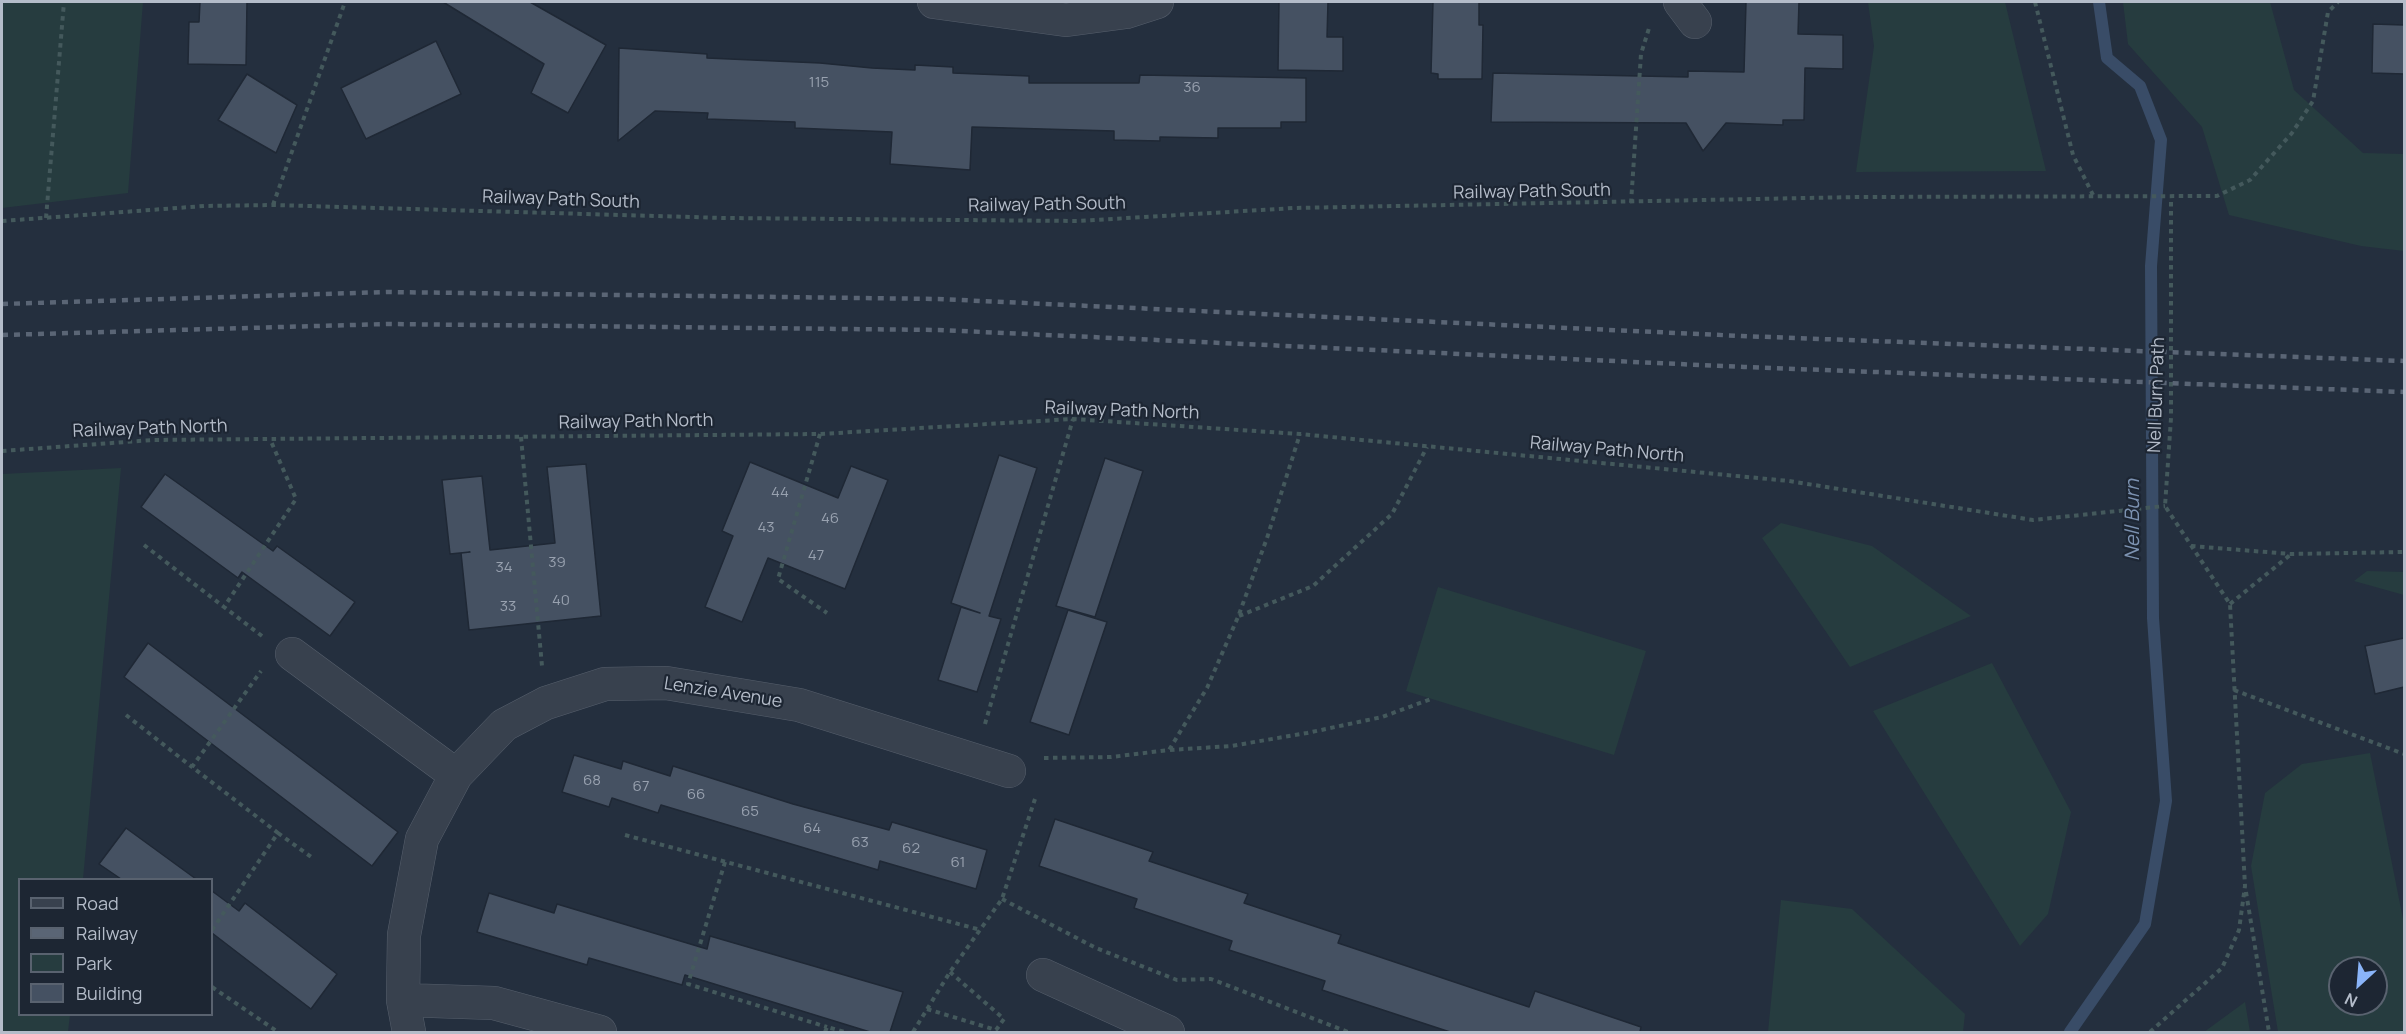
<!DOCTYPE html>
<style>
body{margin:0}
#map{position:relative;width:2406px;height:1034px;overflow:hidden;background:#242f3e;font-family:Manrope,sans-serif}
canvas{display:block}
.frame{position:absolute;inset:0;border:3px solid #b4bcc9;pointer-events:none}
.legend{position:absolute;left:18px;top:878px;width:195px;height:138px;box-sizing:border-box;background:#1d2633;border:2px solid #59626f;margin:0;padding:8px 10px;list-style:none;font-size:18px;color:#b4bcc9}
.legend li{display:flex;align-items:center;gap:12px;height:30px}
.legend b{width:30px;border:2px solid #59626f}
.north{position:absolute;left:2328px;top:956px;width:60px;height:60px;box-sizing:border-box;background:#1d2633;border:2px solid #59626f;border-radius:50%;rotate:206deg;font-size:16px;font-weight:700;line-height:24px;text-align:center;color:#b4bcc9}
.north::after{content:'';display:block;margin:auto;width:21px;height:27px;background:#8ab4f8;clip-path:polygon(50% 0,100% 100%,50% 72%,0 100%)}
</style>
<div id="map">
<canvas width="2406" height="1034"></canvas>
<div class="frame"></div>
<ul class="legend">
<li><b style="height:8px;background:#38414e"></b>Road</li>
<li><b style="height:8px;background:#5a6575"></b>Railway</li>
<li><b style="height:16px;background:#263c3f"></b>Park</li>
<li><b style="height:16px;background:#455162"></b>Building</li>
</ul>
<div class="north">N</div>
</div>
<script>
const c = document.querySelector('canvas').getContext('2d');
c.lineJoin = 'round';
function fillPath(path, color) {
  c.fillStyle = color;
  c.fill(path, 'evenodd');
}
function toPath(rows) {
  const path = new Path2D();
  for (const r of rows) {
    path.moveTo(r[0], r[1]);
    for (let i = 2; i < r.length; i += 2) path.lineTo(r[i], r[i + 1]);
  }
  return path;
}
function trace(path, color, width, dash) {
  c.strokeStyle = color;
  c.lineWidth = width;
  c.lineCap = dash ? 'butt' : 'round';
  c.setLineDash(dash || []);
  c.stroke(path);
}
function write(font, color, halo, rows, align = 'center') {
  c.font = font + ' Manrope,sans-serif';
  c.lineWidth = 4.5;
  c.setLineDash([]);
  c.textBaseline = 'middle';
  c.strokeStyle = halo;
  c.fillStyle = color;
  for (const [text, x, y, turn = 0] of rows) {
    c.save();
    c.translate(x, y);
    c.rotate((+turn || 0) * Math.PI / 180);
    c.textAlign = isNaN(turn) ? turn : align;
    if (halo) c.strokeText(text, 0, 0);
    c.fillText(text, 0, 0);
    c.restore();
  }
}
fillPath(toPath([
 [2,2,143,2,128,193,2,208],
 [1868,2,2005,2,2046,171,1856,172,1874,46],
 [2123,2,2270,2,2294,90,2363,153,2404,154,2404,251,2361,246,2229,215,2202,127,2128,44],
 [121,468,83,879,20,880,20,1014,70,1015,68,1032,2,1032,2,474],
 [1781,523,1872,546,1971,616,1850,667,1762,538],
 [2367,571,2404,572,2404,595,2354,581],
 [1438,587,1646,651,1614,755,1406,691],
 [1992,663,2071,812,2048,914,2020,946,1873,711],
 [2370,753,2404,924,2404,1032,2278,1032,2251,866,2265,793,2302,764],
 [2340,968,2376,968,2376,1004,2340,1004],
 [1781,900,1852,909,1965,1014,1963,1032,1768,1032],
 [2245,1002,2250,1032,2204,1032]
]), '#263c3f');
trace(toPath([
 [2070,1032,2145,924,2166,801,2153,618,2151,266,2161,140,2140,86,2107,58,2099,2]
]), '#394c67', 12);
const building = toPath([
 [200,2,247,2,246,65,188,64,189,22,199,22,200,2],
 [443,2,530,2,606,45,568,113,531,93,544,64,443,2],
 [1279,2,1328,2,1327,37,1343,37,1343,71,1278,70,1279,2],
 [1433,2,1479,2,1479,25,1483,25,1482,79,1438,79,1438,74,1431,73,1433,2],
 [1746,2,1799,2,1798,34,1843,35,1843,69,1805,68,1804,120,1783,120,1783,125,1726,123,1703,151,1686,123,1491,122,1493,73,1688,77,1688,71,1744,72,1746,2],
 [2373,24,2404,25,2404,74,2372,73,2373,24],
 [436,41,461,94,366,139,341,88,436,41],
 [619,48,707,54,707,58,820,63,872,68,915,70,915,65,953,67,953,73,1029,76,1029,83,1139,83,1140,75,1306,78,1306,122,1281,122,1281,128,1218,128,1218,138,1160,137,1160,141,1114,140,1114,131,972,127,970,170,890,164,892,132,795,128,795,122,707,119,708,113,655,111,618,141,619,48],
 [247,74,297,105,276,153,218,120,247,74],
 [999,455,1037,468,989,616,1001,619,977,692,938,680,961,607,980,613,951,603,999,455],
 [1105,458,1143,471,1095,617,1056,606,1105,458],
 [750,462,838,498,851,466,888,480,845,589,768,558,742,622,705,607,733,536,722,531,750,462],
 [586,464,601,616,469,630,461,553,470,552,450,554,442,480,482,476,490,550,555,543,547,467,586,464],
 [165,474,273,551,277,546,355,602,330,636,242,572,238,578,141,507,165,474],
 [1068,610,1107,622,1069,735,1030,722,1068,610],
 [2404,638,2404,687,2375,694,2365,646,2404,638],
 [148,643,398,832,372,866,124,677,148,643],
 [574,755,621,769,623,761,670,776,673,766,793,804,889,830,892,822,987,850,976,889,880,861,878,870,661,805,658,813,612,798,609,807,562,792,574,755],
 [1055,819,1153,852,1149,861,1248,894,1244,903,1341,935,1338,943,1529,1007,1535,991,1641,1027,1640,1032,1450,1032,1322,990,1325,981,1229,950,1232,941,1134,908,1137,899,1039,866,1055,819],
 [126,828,196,879,121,879,99,864,126,828],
 [212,891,239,911,245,903,337,974,311,1009,212,933,212,891],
 [489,893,554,913,557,904,707,949,710,936,903,992,890,1032,870,1032,685,975,682,985,589,958,587,965,477,932,489,893]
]);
fillPath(building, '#455162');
trace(building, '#1f2835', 1.5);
const minor = toPath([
 [934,2,1066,20,1126,12,1157,2],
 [1680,2,1695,22],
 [292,654,456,775],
 [1043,975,1168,1032],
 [403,1000,494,1003,600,1032],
 [409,1032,403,1000,404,935,422,839,456,775,504,725,546,703,605,684,666,683,799,705,1009,771]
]);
trace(minor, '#565f6c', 34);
trace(toPath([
 [2035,2,2073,155,2093,195],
 [1631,203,1641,54,1650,25],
 [273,205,345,2],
 [46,218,64,2],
 [2,221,204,206,273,205,725,218,1078,221,1294,208,1857,197,2217,196,2250,180,2292,133,2313,101,2328,12,2338,2],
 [820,434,778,579,827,613],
 [521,437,542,666],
 [2,451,153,440,820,434,1073,419,1300,434,1789,481,2033,520,2165,506],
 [144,545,224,607],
 [2191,546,2291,554,2404,552],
 [2230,604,2290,555],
 [1239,616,1313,586,1392,514,1427,447],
 [262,636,224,607,296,499,270,439],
 [2234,690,2404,754],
 [126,715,192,767],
 [985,724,1073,419],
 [1170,750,1231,746,1307,733,1382,717,1431,699],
 [1044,758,1111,757,1169,750,1207,688,1238,617,1267,538,1300,434],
 [278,833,314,859],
 [625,835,981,930],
 [725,862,688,984,827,1027],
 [2246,892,2269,1032],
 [1002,899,1096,948,1177,980,1211,979,1348,1032],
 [212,930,278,833,192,767,261,671],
 [212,987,278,1032],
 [927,1009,996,1030,1004,1019,950,972],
 [825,1032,827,1027,845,1032],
 [913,1032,950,972,1002,899,1035,799],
 [2150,1032,2222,968,2239,930,2245,886,2230,604,2165,506,2171,418,2171,198]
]), '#44595c', 4, [4.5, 4.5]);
trace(minor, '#38414e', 33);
trace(toPath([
 [2,304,386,292,938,299,1742,336,2404,361],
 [2,335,387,324,939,330,1744,367,2404,392]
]), '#5a6575', 4.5, [6, 6]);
write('15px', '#98a1af', null, [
 ["115",819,83],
 ["36",1192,88],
 ["44",780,493],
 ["46",830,519],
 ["43",766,528],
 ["47",816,556],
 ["39",557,563],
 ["34",504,568],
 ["40",561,601],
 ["33",508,607],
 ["68",592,781],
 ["67",641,787],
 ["66",696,795],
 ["65",750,812],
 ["64",812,829],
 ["63",860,843],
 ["62",911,849],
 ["61",958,863]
]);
write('18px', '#b4bcc9', '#1d2633', [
 ["Railway Path South",1532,192,-1],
 ["Railway Path South",561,200,2],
 ["Railway Path South",1047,205,-1],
 ["Nell Burn Path",2157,395,-88],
 ["Railway Path North",1122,411,2],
 ["Railway Path North",636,422,-1],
 ["Railway Path North",150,429,-2],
 ["Railway Path North",1607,450,5],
 ["Lenzie Avenue",723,693,9]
]);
write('italic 20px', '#7c92b1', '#1d2633', [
 ["Nell Burn",2133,520,-90]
]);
</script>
